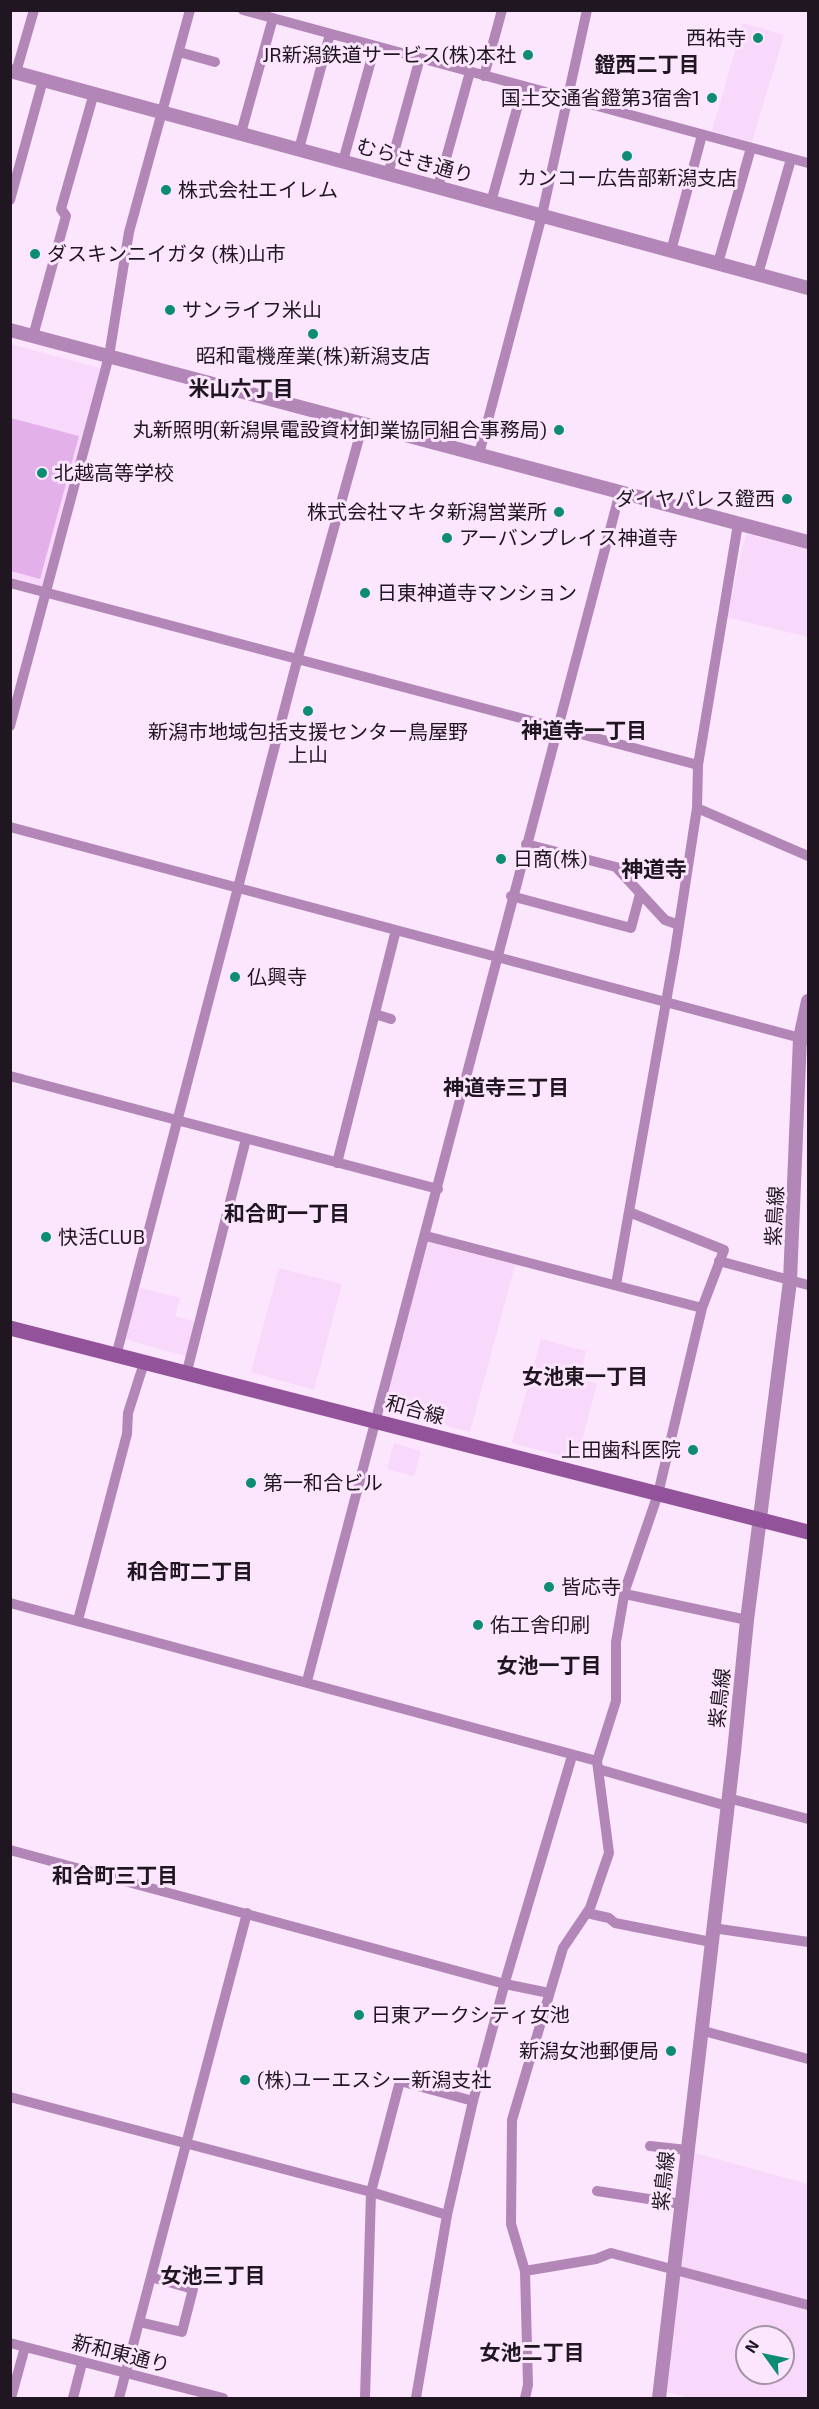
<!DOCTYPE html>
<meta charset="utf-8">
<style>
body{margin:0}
#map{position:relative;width:819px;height:2409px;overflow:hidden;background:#fbe6fd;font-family:"Exo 2",sans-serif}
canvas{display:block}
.frame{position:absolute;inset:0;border:12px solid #201621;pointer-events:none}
.north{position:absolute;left:735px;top:2325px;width:60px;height:60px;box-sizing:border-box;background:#fbe6fd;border:2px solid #a393a5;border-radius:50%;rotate:303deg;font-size:16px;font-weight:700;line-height:24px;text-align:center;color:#201621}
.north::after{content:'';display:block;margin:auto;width:21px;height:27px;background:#0c8d73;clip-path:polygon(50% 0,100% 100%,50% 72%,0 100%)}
</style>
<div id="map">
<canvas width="819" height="2409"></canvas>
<div class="frame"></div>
<div class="north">N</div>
</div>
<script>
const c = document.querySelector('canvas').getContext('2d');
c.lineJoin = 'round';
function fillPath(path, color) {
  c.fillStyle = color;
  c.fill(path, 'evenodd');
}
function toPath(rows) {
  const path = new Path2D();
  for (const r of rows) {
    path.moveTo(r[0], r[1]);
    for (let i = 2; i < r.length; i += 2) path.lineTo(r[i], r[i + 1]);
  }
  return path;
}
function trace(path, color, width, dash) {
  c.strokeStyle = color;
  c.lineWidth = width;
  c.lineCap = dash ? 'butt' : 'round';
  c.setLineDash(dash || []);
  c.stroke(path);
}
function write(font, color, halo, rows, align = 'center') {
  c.font = font + ' "Exo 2","Noto Sans JP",sans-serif';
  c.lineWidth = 6;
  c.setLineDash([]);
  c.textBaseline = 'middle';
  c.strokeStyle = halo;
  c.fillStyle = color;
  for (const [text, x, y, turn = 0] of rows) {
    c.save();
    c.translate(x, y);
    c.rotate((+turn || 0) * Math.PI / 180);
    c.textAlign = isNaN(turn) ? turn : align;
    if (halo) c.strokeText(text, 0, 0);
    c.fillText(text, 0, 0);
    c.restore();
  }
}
fillPath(toPath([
 [743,23,784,35,752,142,712,131],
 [10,344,100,368,44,587,11,578],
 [746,534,808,549,808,637,726,617],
 [428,1242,515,1265,470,1432,383,1409],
 [279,1268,342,1284,314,1390,251,1372],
 [138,1287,180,1298,175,1316,195,1322,186,1356,124,1339],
 [541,1339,586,1351,579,1379,597,1384,577,1460,512,1443],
 [394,1443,421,1451,414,1476,387,1469],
 [695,2153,808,2184,808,2398,691,2398,667,2392,674,2313],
 [747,2337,783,2337,783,2373,747,2373]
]), '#f8d8fb');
fillPath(toPath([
 [11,418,79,436,40,579,11,571]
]), '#e4b0ea');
trace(toPath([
 [243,10,808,163],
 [179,52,215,62],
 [16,72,34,10],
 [484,76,502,10],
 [241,133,273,18],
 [299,149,330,34],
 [343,161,375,46],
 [388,174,420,58],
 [438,187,470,72],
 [10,200,43,80],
 [491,202,523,87],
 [671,251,702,135],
 [718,263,751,148],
 [758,274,791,159],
 [33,336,66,216,61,209,94,93],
 [479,454,542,215,587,10],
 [10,583,698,765],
 [10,726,109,356,129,232,190,10],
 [697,808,808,856],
 [10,827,808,1040],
 [526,844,616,867,665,920,679,925],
 [511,896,631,928,640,894],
 [375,1014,391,1019],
 [10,1076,438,1189],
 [337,1163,396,930],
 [426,1236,702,1308],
 [719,1261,808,1285],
 [616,1285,675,951,697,808,698,765,738,524],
 [116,1356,298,657,363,424],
 [186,1375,246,1139],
 [625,1594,747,1620],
 [10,1603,597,1761],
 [78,1620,127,1434,128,1413,144,1363],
 [307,1681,620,492],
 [598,1769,727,1806],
 [728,1798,808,1819],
 [10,1850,505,1984,549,1993],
 [587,1913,609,1918,615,1923,711,1942],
 [713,1928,808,1942],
 [700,2030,808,2059],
 [10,2097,371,2192,447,2215],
 [650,2146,687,2150],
 [597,2191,681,2204],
 [525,2271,596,2259,611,2253,808,2305],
 [139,2322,182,2332,193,2289,151,2277],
 [10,2343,223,2398],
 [11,2398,25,2347],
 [73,2398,82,2363],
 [119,2398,247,1913],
 [365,2398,371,2192,400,2081,473,2101],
 [416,2398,447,2215,473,2101,507,1975,572,1756],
 [525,2398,528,2385,525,2271,511,2224,512,2120,563,1948,590,1908,609,1853,597,1761,616,1701,616,1642,625,1590,658,1494,702,1308,724,1250,629,1212]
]), '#b287b7', 10);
trace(toPath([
 [10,71,808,288],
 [10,330,808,542],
 [659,2398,734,1752,747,1620,790,1281,800,1038,808,1001]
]), '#b287b7', 14);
trace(toPath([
 [10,1328,808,1532]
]), '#93539b', 15);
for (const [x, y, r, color] of [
 [758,38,6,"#0c8d73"],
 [528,55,6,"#0c8d73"],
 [712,98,6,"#0c8d73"],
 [627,156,6,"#0c8d73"],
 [166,190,6,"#0c8d73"],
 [35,254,6,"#0c8d73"],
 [170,310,6,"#0c8d73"],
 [313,334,6,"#0c8d73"],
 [559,430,6,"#0c8d73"],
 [42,473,6,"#0c8d73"],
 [787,499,6,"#0c8d73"],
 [559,512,6,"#0c8d73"],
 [447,538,6,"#0c8d73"],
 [365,593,6,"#0c8d73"],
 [308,711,6,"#0c8d73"],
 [501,859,6,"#0c8d73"],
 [235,977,6,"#0c8d73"],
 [46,1237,6,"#0c8d73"],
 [693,1450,6,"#0c8d73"],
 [251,1483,6,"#0c8d73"],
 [549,1587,6,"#0c8d73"],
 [478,1625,6,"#0c8d73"],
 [359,2015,6,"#0c8d73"],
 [671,2051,6,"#0c8d73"],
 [245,2080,6,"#0c8d73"]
]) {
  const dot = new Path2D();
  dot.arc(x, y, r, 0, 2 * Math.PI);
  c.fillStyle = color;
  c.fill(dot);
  trace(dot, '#fbe6fd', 2);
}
write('20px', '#201621', '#fbe6fd', [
 ["西祐寺",746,38,"right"],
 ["JR新潟鉄道サービス(株)本社",516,55,"right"],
 ["国土交通省鐙第3宿舎1",700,98,"right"],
 ["カンコー広告部新潟支店",627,178,"center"],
 ["株式会社エイレム",178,190],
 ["ダスキンニイガタ (株)山市",47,254],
 ["サンライフ米山",182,310],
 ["昭和電機産業(株)新潟支店",313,356,"center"],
 ["丸新照明(新潟県電設資材卸業協同組合事務局)",547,430,"right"],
 ["北越高等学校",54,473],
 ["ダイヤパレス鐙西",775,499,"right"],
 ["株式会社マキタ新潟営業所",547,512,"right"],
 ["アーバンプレイス神道寺",459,538],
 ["日東神道寺マンション",377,593],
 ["新潟市地域包括支援センター鳥屋野",308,732,"center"],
 ["上山",308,755,"center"],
 ["日商(株)",513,859],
 ["仏興寺",247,977],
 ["快活CLUB",58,1237],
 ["上田歯科医院",681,1450,"right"],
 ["第一和合ビル",263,1483],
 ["皆応寺",561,1587],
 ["佑工舎印刷",490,1625],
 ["日東アークシティ女池",371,2015],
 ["新潟女池郵便局",659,2051,"right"],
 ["(株)ユーエスシー新潟支社",257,2080]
], 'left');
write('20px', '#201621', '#fbe6fd', [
 ["むらさき通り",415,161,15],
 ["紫鳥線",775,1216,-87],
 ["和合線",415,1410,15],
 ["紫鳥線",720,1698,-84],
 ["紫鳥線",664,2181,-84],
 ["新和東通り",121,2354,14]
]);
write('bold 21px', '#201621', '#fbe6fd', [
 ["鐙西二丁目",647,65],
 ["米山六丁目",241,389],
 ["神道寺一丁目",584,731],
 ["神道寺三丁目",506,1088],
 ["和合町一丁目",287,1214],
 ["女池東一丁目",585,1377],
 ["和合町二丁目",190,1572],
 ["女池一丁目",549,1666],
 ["和合町三丁目",115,1876],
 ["女池三丁目",213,2276],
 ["女池二丁目",532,2353]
]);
write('bold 22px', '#201621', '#fbe6fd', [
 ["神道寺",654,870]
]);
</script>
